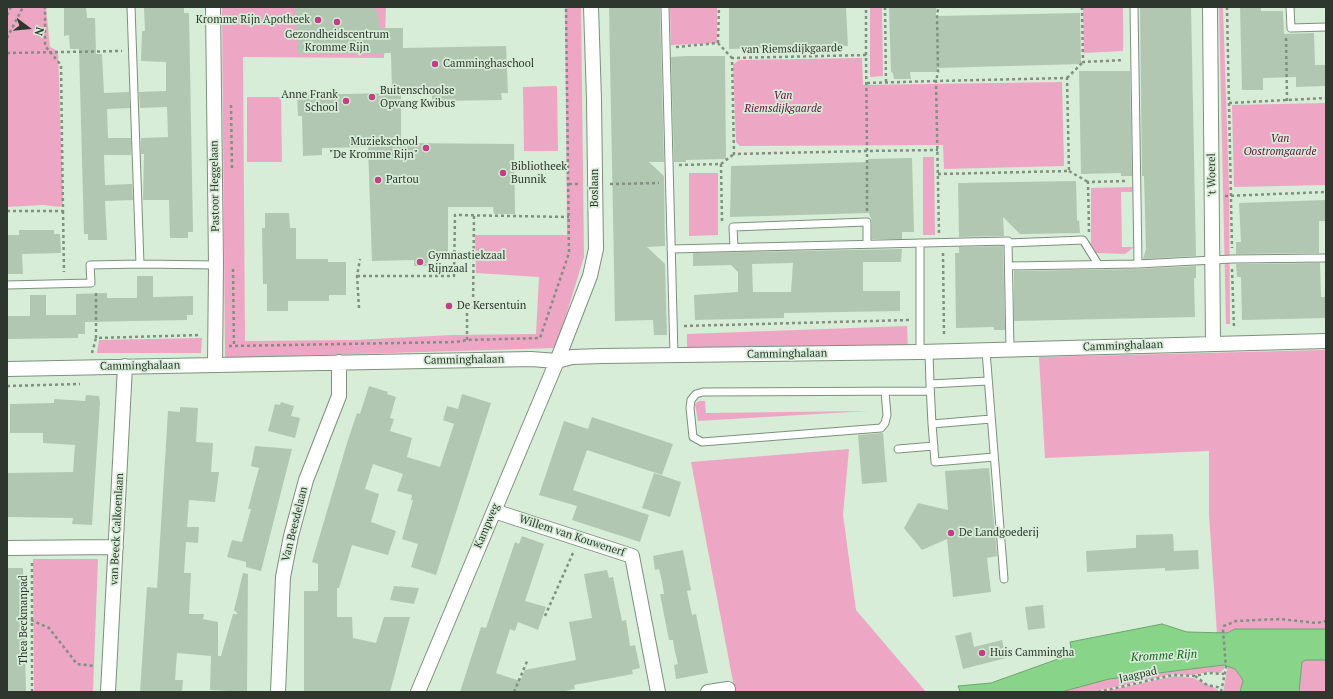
<!DOCTYPE html>
<style>
body{margin:0}
#map{position:relative;width:1333px;height:699px;overflow:hidden;background:#d7edd7;font-family:"PT Serif",serif}
canvas{display:block}
.frame{position:absolute;inset:0;border:8px solid #2e372e;pointer-events:none}
.north{position:absolute;left:8px;top:8px;width:40px;height:40px;-webkit-text-stroke:3px #d7edd7;paint-order:stroke;rotate:106deg;font-size:11px;font-weight:700;line-height:16px;text-align:center;color:#2e372e}
.north::after{content:'';display:block;margin:auto;width:14px;height:18px;background:#2e372e;clip-path:polygon(50% 0,100% 100%,50% 72%,0 100%)}
</style>
<div id="map">
<canvas width="1333" height="699"></canvas>
<div class="frame"></div>
<div class="north">N</div>
</div>
<script>
const c = document.querySelector('canvas').getContext('2d');
c.lineJoin = 'round';
function fillPath(path, color) {
  c.fillStyle = color;
  c.fill(path, 'evenodd');
}
function toPath(rows) {
  const path = new Path2D();
  for (const r of rows) {
    path.moveTo(r[0], r[1]);
    for (let i = 2; i < r.length; i += 2) path.lineTo(r[i], r[i + 1]);
  }
  return path;
}
function trace(path, color, width, dash) {
  c.strokeStyle = color;
  c.lineWidth = width;
  c.lineCap = dash ? 'butt' : 'round';
  c.setLineDash(dash || []);
  c.stroke(path);
}
function write(font, color, halo, rows, align = 'center') {
  c.font = font + ' "PT Serif",serif';
  c.lineWidth = 3.5;
  c.setLineDash([]);
  c.textBaseline = 'middle';
  c.strokeStyle = halo;
  c.fillStyle = color;
  for (const [text, x, y, turn = 0] of rows) {
    c.save();
    c.translate(x, y);
    c.rotate((+turn || 0) * Math.PI / 180);
    c.textAlign = isNaN(turn) ? turn : align;
    if (halo) c.strokeText(text, 0, 0);
    c.fillText(text, 0, 0);
    c.restore();
  }
}
fillPath(toPath([
 [7,7,46,7,50,47,58,51,63,202,60,207,43,205,7,207],
 [222,7,423,7,386,8,384,58,243,57,245,341,354,340,452,335,536,334,539,277,476,273,475,235,567,235,565,7,581,7,584,257,556,348,225,358],
 [670,7,717,7,717,43,671,45],
 [870,7,882,7,883,76,870,77],
 [1083,7,1123,7,1123,51,1084,53],
 [1219,7,1223,7,1229,188,1230,324,1226,324],
 [862,58,863,85,1062,82,1064,166,944,169,943,145,740,146,736,142,733,65,739,60],
 [557,86,558,151,524,151,523,87],
 [247,97,281,97,282,162,247,162],
 [1326,103,1326,185,1234,187,1232,105],
 [923,157,934,157,935,235,923,235],
 [689,173,718,173,718,235,689,236],
 [1133,187,1132,192,1121,192,1122,247,1134,247,1125,254,1096,253,1091,248,1091,188],
 [907,326,908,349,687,356,687,334],
 [202,338,201,353,97,353,99,340],
 [1326,350,1326,629,1235,629,1227,633,1217,634,1209,514,1209,451,1045,458,1039,357],
 [699,401,705,401,706,413,868,411,698,421,695,404],
 [849,449,843,515,856,610,926,692,735,692,691,462],
 [33,559,98,559,93,692,34,692],
 [1306,660,1326,660,1326,692,1299,692,1302,662],
 [1224,665,1224,669,1220,673,1208,672,1192,675,1173,674,1092,692,1061,692,1109,679],
 [1228,665,1235,669,1241,677,1243,681,1240,692,1223,692],
 [1175,676,1193,678,1217,689,1219,692,1101,692]
]), '#eea6c5');
const water = toPath([
 [1162,624,1187,632,1227,633,1235,629,1326,629,1326,660,1306,660,1302,662,1299,692,1240,692,1243,681,1241,677,1235,669,1224,665,1109,679,1061,692,957,692,960,691,958,686,991,683,1072,654,1070,642,1162,624]
]);
fillPath(water, '#88d489');
trace(water, '#6da56e', 1);
fillPath(toPath([
 [64,7,86,7,87,18,95,18,96,54,102,54,104,93,129,92,130,108,107,109,108,138,131,138,131,155,104,155,105,185,132,184,133,200,105,201,107,240,88,240,88,234,84,234,79,49,70,49,69,35,64,36],
 [144,7,184,7,184,13,189,13,193,232,188,232,188,238,170,238,169,200,143,200,144,154,141,154,141,138,168,137,167,107,140,108,139,92,166,91,166,62,141,61,142,31,145,31],
 [295,7,375,7,375,11,378,11,379,28,403,28,403,48,506,46,508,93,501,93,502,100,432,101,432,94,401,94,401,143,514,144,515,214,494,214,493,207,448,207,448,259,428,260,428,266,414,266,414,260,372,261,368,147,322,148,322,155,303,156,302,116,298,116,297,95,392,93,391,53,298,54],
 [609,7,660,7,664,162,649,162,664,176,665,246,647,247,665,264,667,335,654,335,653,320,615,321],
 [729,7,846,7,848,46,729,49],
 [889,7,936,7,936,16,1080,13,1081,64,937,68,937,72,910,72,911,79,894,79,893,73,891,72],
 [1140,7,1191,7,1196,256,1143,259,1146,249,1144,176,1142,176],
 [1240,7,1261,7,1261,11,1283,11,1284,34,1314,33,1315,65,1326,65,1326,86,1296,87,1296,77,1263,78,1263,90,1242,90],
 [687,56,725,56,726,159,686,160,686,162,674,162,671,57],
 [1079,71,1130,71,1132,176,1121,176,1121,173,1081,174],
 [912,158,914,232,902,232,902,239,872,239,872,222,869,213,730,217,731,166,868,162,868,159],
 [1076,181,1077,221,1079,220,1080,233,1020,234,1003,217,1004,236,959,237,958,183],
 [1326,200,1326,221,1319,221,1319,253,1236,254,1236,242,1241,242,1239,203],
 [265,213,289,213,290,228,296,228,296,259,328,259,328,262,346,262,346,295,329,295,329,301,288,301,288,311,267,311,267,284,263,284,262,228,265,228],
 [19,230,54,230,54,234,60,234,61,253,22,254,23,274,7,274,7,235,19,235],
 [1003,246,1005,330,994,330,994,327,956,328,955,253,959,253,959,247],
 [902,249,901,262,863,262,863,291,900,291,900,311,784,313,784,318,695,320,694,295,738,292,738,272,731,265,693,266,693,253],
 [793,263,791,292,753,292,752,264],
 [1320,263,1321,297,1326,297,1326,318,1242,320,1241,277,1237,277,1236,264],
 [1196,266,1196,278,1194,278,1195,317,1014,321,1014,271,1138,269],
 [137,276,153,276,153,297,193,296,193,315,187,315,187,320,85,322,85,334,78,334,78,338,7,339,7,316,30,316,30,295,46,295,46,315,76,315,76,294,107,293,107,298,137,298],
 [369,386,388,392,387,394,396,397,390,418,394,419,390,431,412,438,407,457,440,467,454,424,443,420,447,406,458,409,462,394,491,403,436,575,411,567,418,544,402,539,413,500,411,500,412,495,397,491,403,474,373,464,365,489,379,494,371,522,396,531,388,555,352,545,339,588,337,588,337,617,352,617,353,638,376,643,384,617,410,617,390,692,304,692,304,591,318,591,318,564,312,562,347,443,357,413,360,414],
 [86,395,99,396,100,402,92,525,72,524,73,518,7,517,7,473,73,472,75,445,43,443,43,433,10,433,10,404,54,403,54,399,85,401],
 [281,402,294,406,291,416,300,418,295,438,268,431,275,404,280,405],
 [180,407,198,408,196,442,213,443,211,472,219,472,215,502,189,500,187,527,199,527,198,543,186,542,184,573,191,573,189,614,204,614,203,619,218,622,218,656,221,656,233,614,238,614,234,610,243,573,248,574,247,692,210,690,211,656,177,653,175,680,183,680,182,692,140,692,147,587,157,588,168,411,180,412],
 [592,417,673,444,662,475,587,450,573,490,649,515,640,542,572,520,577,506,539,495,564,421,588,429],
 [883,433,887,482,862,484,858,435],
 [255,446,292,449,261,571,246,567,246,562,227,557,232,540,242,542,251,509,248,509,259,468,251,466],
 [989,468,997,556,987,558,991,592,953,597,947,539,922,550,904,528,918,503,948,510,945,471],
 [654,473,681,482,670,517,642,508],
 [1173,534,1174,551,1198,550,1199,569,1165,571,1165,568,1087,572,1086,551,1136,548,1136,535],
 [522,536,544,544,525,601,546,607,538,630,518,622,515,631,510,629,496,673,520,681,525,670,576,660,569,622,592,618,584,574,607,570,609,578,613,577,622,621,626,620,630,646,635,645,640,668,632,670,633,674,574,685,575,689,561,692,460,692,481,627,486,628,515,542,519,544],
 [683,550,691,590,687,591,692,615,696,614,708,673,676,679,674,665,678,664,675,652,673,640,669,640,660,594,664,594,662,581,659,569,655,570,653,556],
 [7,568,23,568,26,692,7,692],
 [394,586,419,588,414,604,390,600],
 [1043,605,1045,628,1028,630,1025,607],
 [971,632,974,647,1002,640,1006,658,963,669,955,636]
]), '#b2c7b2');
const lane = toPath([
 [665,7,674,355],
 [1134,7,1138,264],
 [1290,7,1291,28,1326,27],
 [920,243,920,352],
 [1008,243,1083,240,1098,264],
 [734,247,733,227,867,222,867,244],
 [671,249,1008,241,1010,350],
 [140,264,216,265],
 [1009,266,1138,264,1232,259,1326,258],
 [7,285,91,283,90,265,140,264,131,7],
 [986,351,1004,579],
 [929,352,930,384,988,381],
 [930,384,932,424,991,419],
 [885,392,887,415,885,423,881,428,702,442,693,437,690,408,691,400,696,394,703,392,930,391],
 [932,424,935,462,994,457],
 [898,449,934,446]
]);
const street = toPath([
 [213,7,216,265,215,365],
 [1210,7,1213,343],
 [7,369,531,359,557,361,572,357,602,356,920,352,1326,341],
 [494,511,632,556,658,692],
 [7,548,116,547],
 [108,692,125,366],
 [278,692,283,577,291,536,306,480,339,396,339,362],
 [418,692,557,361,590,276,596,249,594,100,591,7],
 [708,692,728,689]
]);
trace(lane, '#7d917c', 9);
trace(street, '#7d917c', 16);
trace(toPath([
 [885,7,886,82],
 [1082,7,1083,62,1124,60],
 [1227,7,1232,248],
 [7,15,11,7],
 [7,38,23,7],
 [1286,38,1287,101],
 [718,43,719,7],
 [676,47,718,43,732,58],
 [7,53,122,51],
 [866,55,866,7],
 [1067,78,1083,62],
 [867,83,936,81,938,72,937,13,939,7],
 [1229,103,1326,98],
 [231,105,232,170],
 [721,164,722,221],
 [679,165,721,164,734,154],
 [1069,171,1088,182],
 [938,174,1069,171,1067,78,936,81,939,233],
 [569,184,581,184],
 [610,184,659,183],
 [1225,196,1326,192],
 [7,211,63,211,61,65,45,46,45,7],
 [63,211,64,272],
 [867,211,867,151,866,55,732,58,734,154,867,151,938,150],
 [1089,232,1088,182,1126,181],
 [943,253,944,336],
 [233,269,234,346],
 [1232,269,1234,328],
 [357,276,454,276,455,215,569,217],
 [96,293,96,338,200,335],
 [359,308,357,276,360,259],
 [473,309,474,216],
 [684,326,909,320],
 [467,340,467,309],
 [229,346,456,342,467,340,540,338,569,253,566,7],
 [92,353,96,338],
 [7,386,80,384],
 [545,616,573,553],
 [31,620,49,628,77,664,95,666],
 [1195,676,1207,685,1222,688],
 [32,692,32,562],
 [514,692,528,659],
 [1098,692,1173,675,1195,676,1208,673,1224,674],
 [1221,692,1226,668,1223,630,1224,626,1236,621,1280,619,1317,623,1326,621]
]), '#808f80', 2.5, [3, 3]);
trace(lane, '#fff', 7);
trace(street, '#fff', 14);
for (const [x, y, r, color] of [
 [318,20,4,"#c23f85"],
 [337,22,4,"#c23f85"],
 [435,64,4,"#c23f85"],
 [372,97,4,"#c23f85"],
 [346,101,4,"#c23f85"],
 [426,148,4,"#c23f85"],
 [503,173,4,"#c23f85"],
 [378,180,4,"#c23f85"],
 [420,262,4,"#c23f85"],
 [449,306,4,"#c23f85"],
 [951,533,4,"#c23f85"],
 [982,653,4,"#c23f85"]
]) {
  const dot = new Path2D();
  dot.arc(x, y, r, 0, 2 * Math.PI);
  c.fillStyle = color;
  c.fill(dot);
  trace(dot, '#d7edd7', 1.5);
}
write('11px', '#2e372e', '#d7edd7', [
 ["Kromme Rijn Apotheek",310,20,"right"],
 ["Gezondheidscentrum",337,35,"center"],
 ["Kromme Rijn",337,48,"center"],
 ["Camminghaschool",443,64],
 ["Buitenschoolse",380,91],
 ["Opvang Kwibus",380,104],
 ["Anne Frank",338,95,"right"],
 ["School",338,108,"right"],
 ["Muziekschool",418,142,"right"],
 ["\"De Kromme Rijn\"",418,155,"right"],
 ["Bibliotheek",511,167],
 ["Bunnik",511,180],
 ["Partou",386,180],
 ["Gymnastiekzaal",428,256],
 ["Rijnzaal",428,269],
 ["De Kersentuin",457,306],
 ["De Landgoederij",959,533],
 ["Huis Cammingha",990,653]
], 'left');
write('11px', '#2e372e', '#d7edd7', [
 ["van Riemsdijkgaarde",792,49,-1],
 ["'t Woerel",1212,175,-91],
 ["Pastoor Heggelaan",215,186,-91],
 ["Boslaan",595,188,-90],
 ["Camminghalaan",1123,346,-2],
 ["Camminghalaan",787,354,-1],
 ["Camminghalaan",464,360,-1],
 ["Camminghalaan",140,366,-1],
 ["Van Beesdelaan",295,524,-76],
 ["Kampweg",487,526,-67],
 ["van Beeck Calkoenlaan",117,529,-87],
 ["Willem van Kouwenerf",572,536,18],
 ["Thea Beckmanpad",24,620,-90],
 ["Jaagpad",1138,675,-12]
]);
write('italic 11px', '#640e40', '#d7edd7', [
 ["Van",783,96],
 ["Riemsdijkgaarde",783,109],
 ["Van",1280,139],
 ["Oostromgaarde",1280,152]
]);
write('italic 12px', '#13621d', '#d7edd7', [
 ["Kromme Rijn",1164,656,-3]
]);
</script>
